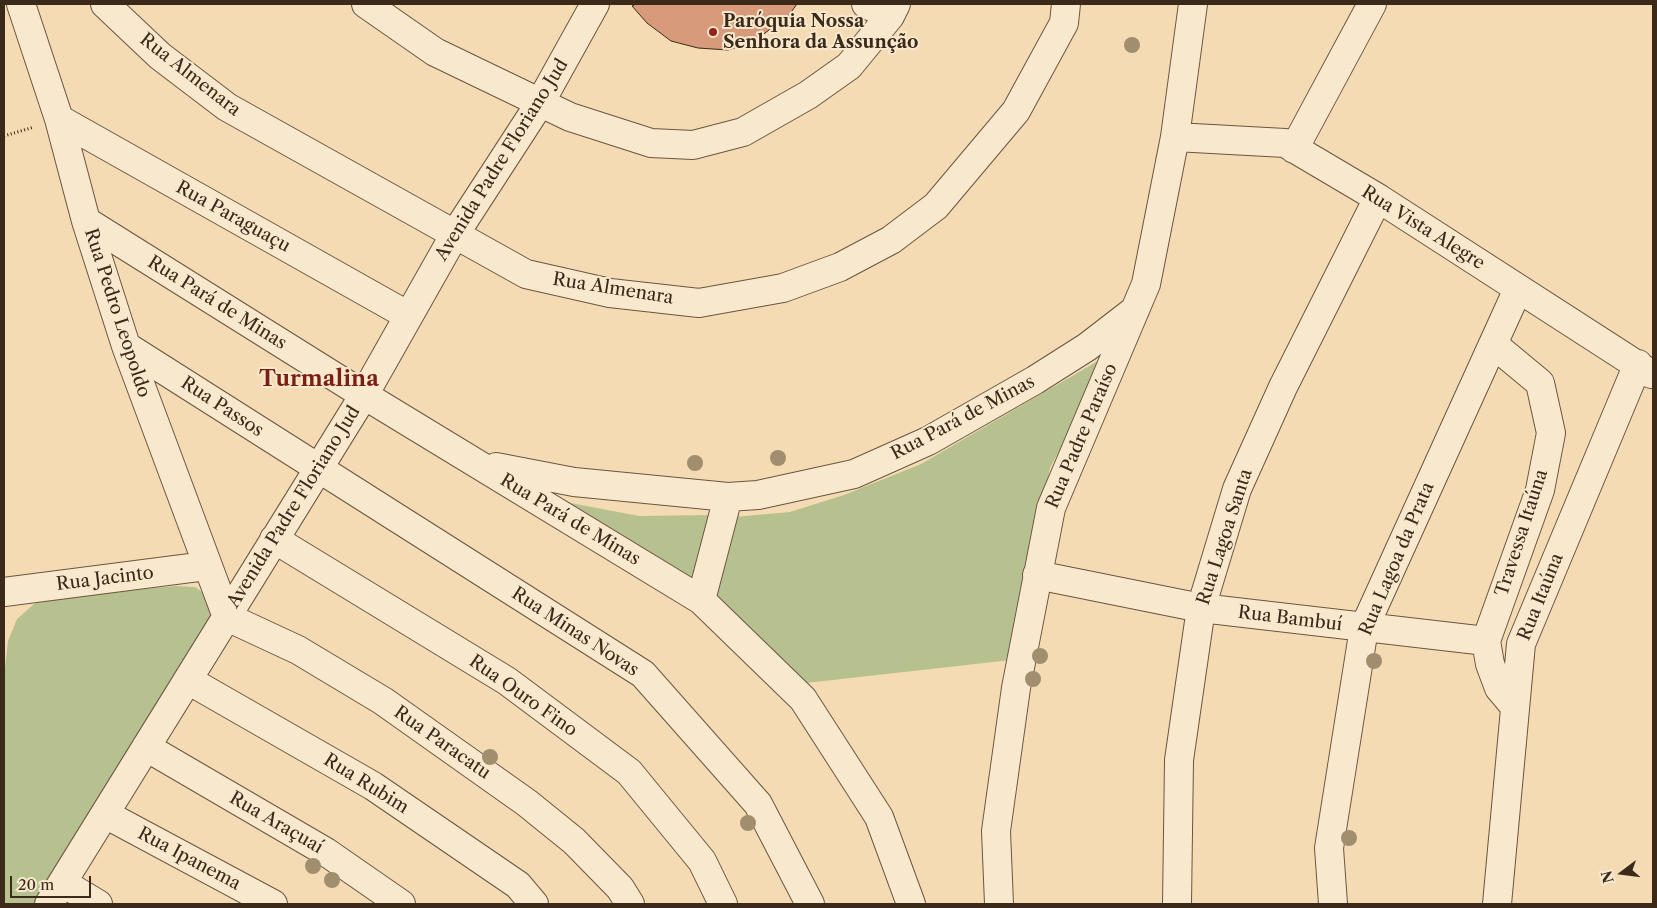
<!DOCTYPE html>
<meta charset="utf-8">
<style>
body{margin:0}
#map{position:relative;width:1657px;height:908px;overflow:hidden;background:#f5dbb3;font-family:"Libre Caslon Text",serif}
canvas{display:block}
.frame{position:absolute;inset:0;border:5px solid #3b2919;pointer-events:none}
.north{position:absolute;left:1597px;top:848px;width:50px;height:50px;-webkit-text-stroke:4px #f8e8ce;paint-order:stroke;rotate:255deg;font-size:14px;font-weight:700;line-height:20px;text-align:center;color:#3b2919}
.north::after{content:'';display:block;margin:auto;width:18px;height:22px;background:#3b2919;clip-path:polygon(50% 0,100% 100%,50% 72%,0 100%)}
.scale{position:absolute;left:10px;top:876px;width:81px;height:22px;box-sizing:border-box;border:2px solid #3b2919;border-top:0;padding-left:6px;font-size:15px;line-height:18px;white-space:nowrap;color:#3b2919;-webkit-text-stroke:4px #f8e8ce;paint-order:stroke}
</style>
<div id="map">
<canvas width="1657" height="908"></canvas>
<div class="frame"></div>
<div class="north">N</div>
<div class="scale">20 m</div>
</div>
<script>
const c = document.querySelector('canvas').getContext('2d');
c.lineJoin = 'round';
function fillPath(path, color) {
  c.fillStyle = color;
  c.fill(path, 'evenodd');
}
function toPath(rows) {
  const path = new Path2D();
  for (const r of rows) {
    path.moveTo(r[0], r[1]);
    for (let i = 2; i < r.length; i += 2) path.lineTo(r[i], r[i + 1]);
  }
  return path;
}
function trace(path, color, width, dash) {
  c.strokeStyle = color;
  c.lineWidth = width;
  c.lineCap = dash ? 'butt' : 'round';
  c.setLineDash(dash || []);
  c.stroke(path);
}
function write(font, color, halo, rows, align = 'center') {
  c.font = font + ' "Libre Caslon Text",serif';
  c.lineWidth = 4;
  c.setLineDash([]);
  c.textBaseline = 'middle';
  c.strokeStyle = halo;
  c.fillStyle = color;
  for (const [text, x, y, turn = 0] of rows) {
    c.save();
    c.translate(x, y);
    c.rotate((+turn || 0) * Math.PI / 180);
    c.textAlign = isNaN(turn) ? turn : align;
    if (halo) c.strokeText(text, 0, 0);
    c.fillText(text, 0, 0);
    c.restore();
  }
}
fillPath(toPath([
 [1103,358,1079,412,1050,468,1011,660,806,683,712,597,734,517,790,512,844,495,921,464],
 [555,500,639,516,711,515,691,585],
 [176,586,195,587,205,594,215,615,41,904,4,904,4,676,8,641,17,619,34,604,49,598]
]), '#b7c190');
const building = toPath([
 [636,4,797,4,789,15,753,42,728,50,698,48,671,41,647,23,632,6,636,4]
]);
fillPath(building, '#d79b7c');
trace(building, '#3b2919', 1);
const minor = toPath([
 [21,4,59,119,86,221,126,346,227,617,298,650,383,701,527,803,574,841,620,888,630,904],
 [105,4,160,56,227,107,526,274,610,293,699,303,783,288,840,267,891,240,936,206,1016,111,1064,23,1066,4],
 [366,4,435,52,570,117,651,143,693,145,743,132,808,95,849,66,890,16,896,4],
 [866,4,890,16],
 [59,119,407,315],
 [1175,137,1285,143,1378,198,1651,374],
 [1294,149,1372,4],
 [86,221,364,395,701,600,803,699,879,817,911,904],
 [1493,344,1540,383,1551,433,1540,490,1486,641,1490,664,1499,688,1515,707],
 [126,346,643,674,758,804,810,904],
 [496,467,574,482,728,497,758,495,854,474,928,441,1035,380,1087,347,1135,310],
 [274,539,507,681,629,772,702,861,723,904],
 [1037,575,1201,608,1486,641],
 [4,592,206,566],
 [701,600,728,497],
 [188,680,373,786,518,885,534,904],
 [146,747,326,852,401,904],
 [105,814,273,904],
 [63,883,98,904],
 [49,904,364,395,455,234,540,103,595,4],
 [999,904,996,831,1016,688,1051,508,1146,284,1175,137,1193,4],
 [1177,904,1179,760,1201,608,1237,489,1283,387,1378,198],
 [1333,904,1329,848,1364,628,1518,289],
 [1497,904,1521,644,1638,364]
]);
trace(minor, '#6a5640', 30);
trace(toPath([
 [4,136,34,127]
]), '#3b2919', 3, [1, 2.5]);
trace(minor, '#f8e8ce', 28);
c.fillStyle = '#a08e6f';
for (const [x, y] of [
 [1132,45],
 [778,458],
 [695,463],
 [1040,656],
 [1374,661],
 [1033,679],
 [490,757],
 [748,823],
 [1349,838],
 [313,866],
 [332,880]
]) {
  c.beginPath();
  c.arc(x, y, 8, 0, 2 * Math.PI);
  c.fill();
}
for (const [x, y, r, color] of [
 [713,32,5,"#8f2418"]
]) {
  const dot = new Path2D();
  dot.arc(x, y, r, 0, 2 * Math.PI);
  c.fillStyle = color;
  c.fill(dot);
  trace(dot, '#f8e8ce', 2);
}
write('bold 18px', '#3b2919', '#f8e8ce', [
 ["Paróquia Nossa",723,22],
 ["Senhora da Assunção",723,43]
], 'left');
write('18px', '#3b2919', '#f8e8ce', [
 ["Rua Almenara",190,75,38],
 ["Avenida Padre Floriano Jud",502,160,-58],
 ["Rua Paraguaçu",233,217,29],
 ["Rua Vista Alegre",1423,228,32],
 ["Rua Almenara",613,289,9],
 ["Rua Pará de Minas",217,303,32],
 ["Rua Pedro Leopoldo",117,313,72],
 ["Rua Passos",222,407,33],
 ["Rua Pará de Minas",963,418,-28],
 ["Rua Padre Paraíso",1082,436,-67],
 ["Avenida Padre Floriano Jud",294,507,-58],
 ["Rua Pará de Minas",570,520,31],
 ["Travessa Itaúna",1522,533,-72],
 ["Rua Lagoa Santa",1225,537,-72],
 ["Rua Lagoa da Prata",1397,559,-67],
 ["Rua Jacinto",105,579,-7],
 ["Rua Itaúna",1541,597,-68],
 ["Rua Bambuí",1290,619,7],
 ["Rua Minas Novas",575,632,33],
 ["Rua Ouro Fino",523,696,35],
 ["Rua Paracatu",442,743,35],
 ["Rua Rubim",366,784,32],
 ["Rua Araçuaí",276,823,30],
 ["Rua Ipanema",189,859,28]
]);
write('bold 22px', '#7a1f14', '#f8e8ce', [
 ["Turmalina",319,380]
]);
</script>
